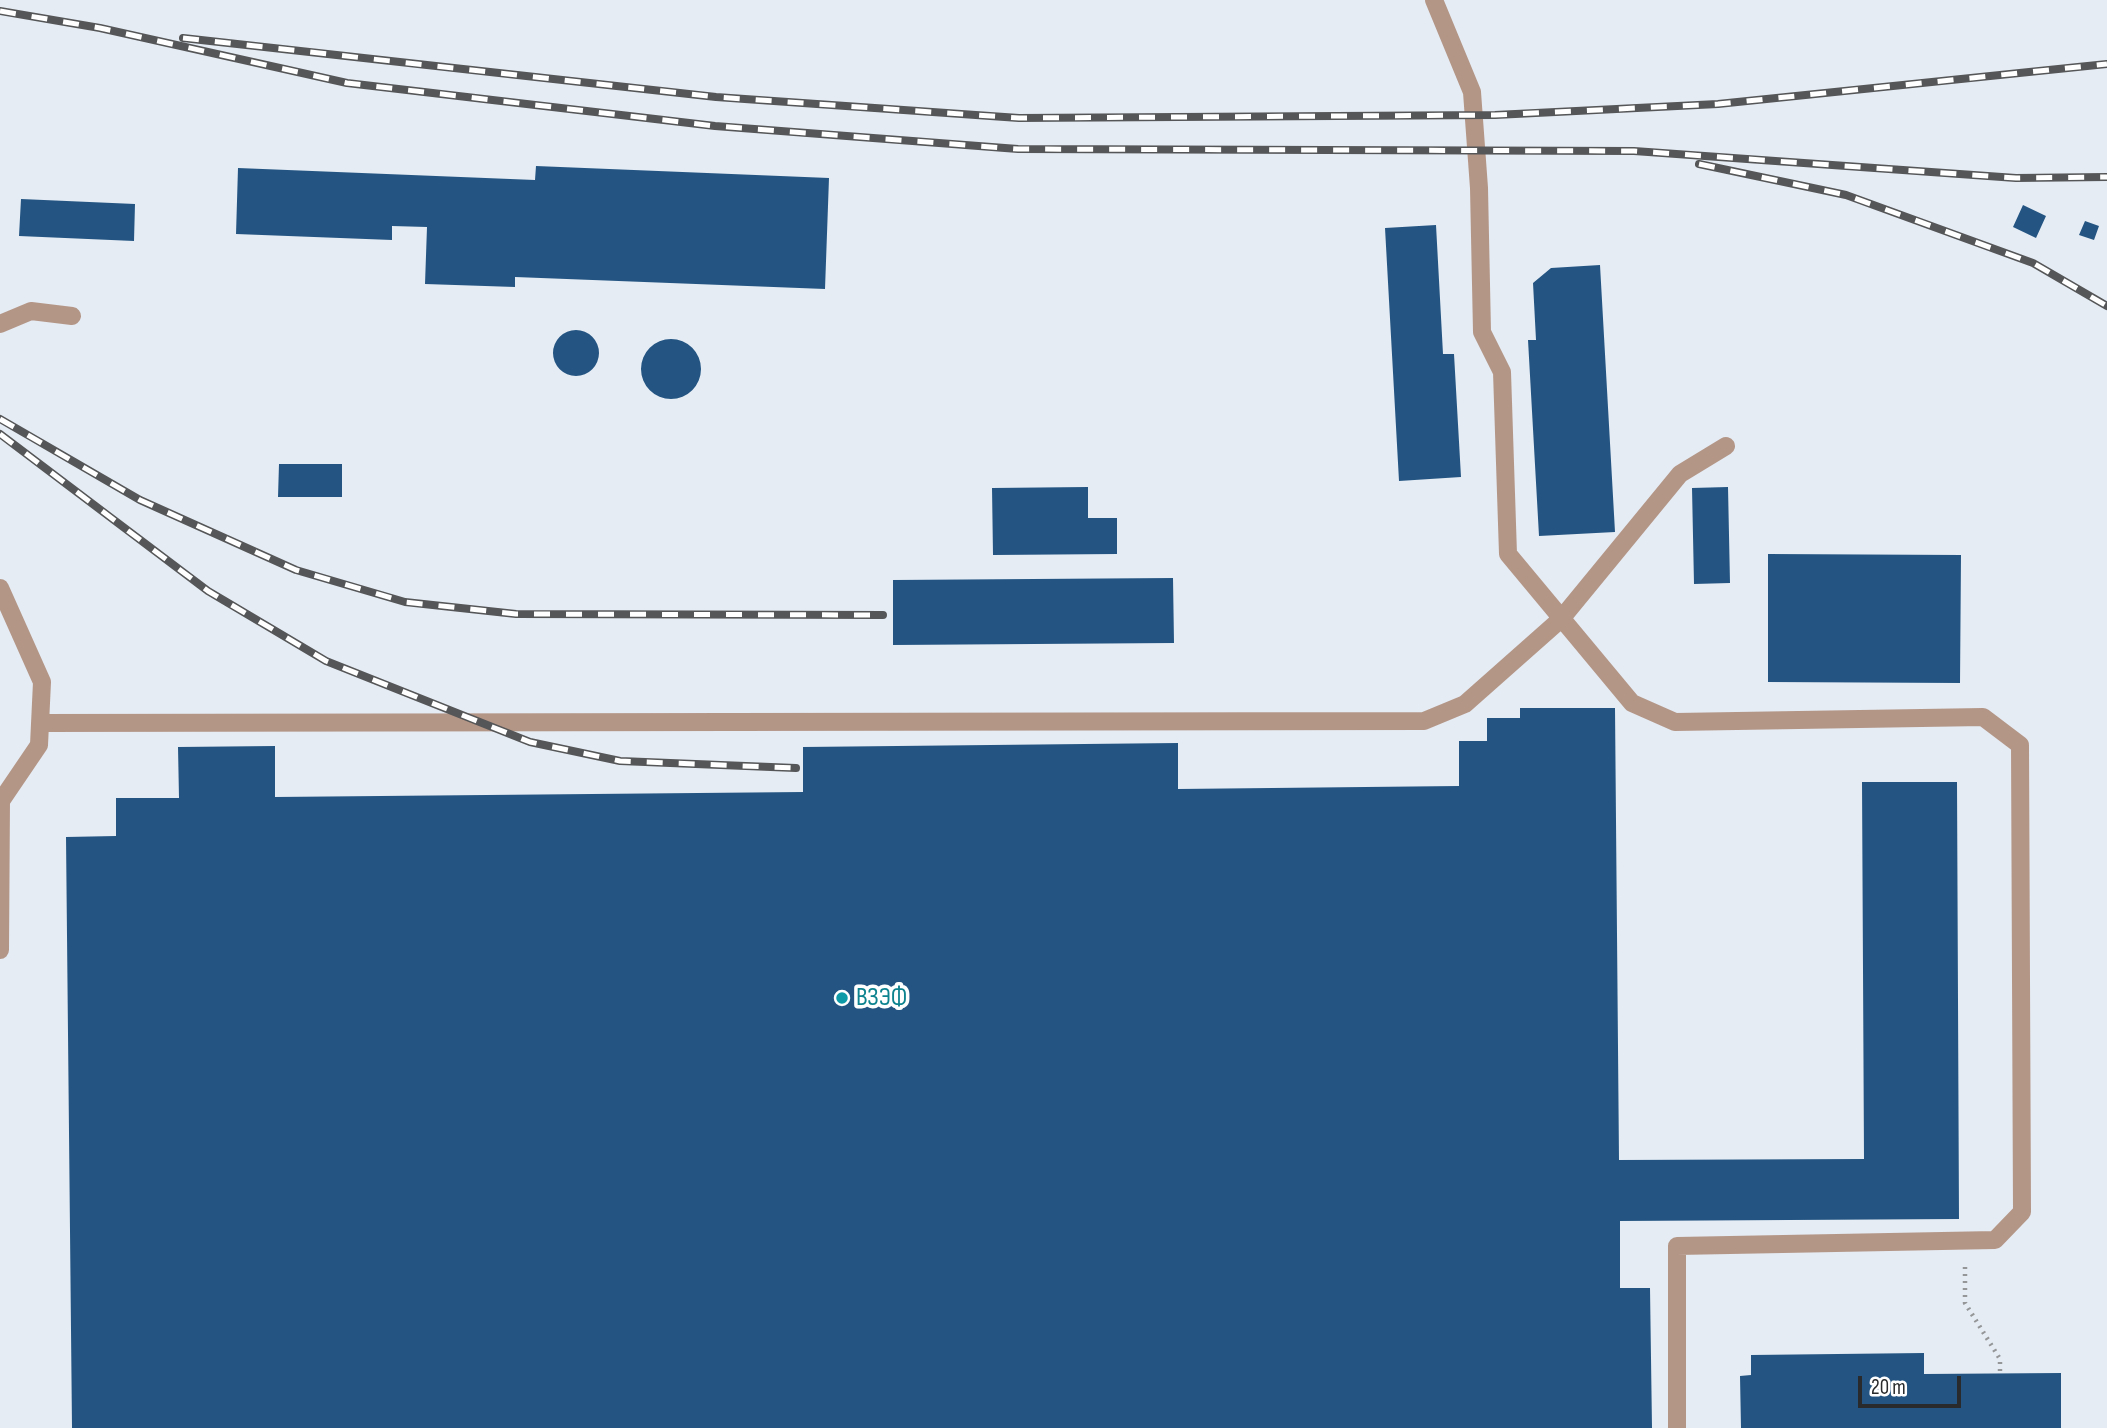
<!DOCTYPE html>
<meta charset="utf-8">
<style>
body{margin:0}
#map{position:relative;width:2107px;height:1428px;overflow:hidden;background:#f5f7f9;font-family:"Sofia Sans Condensed",sans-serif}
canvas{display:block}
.scale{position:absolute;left:1858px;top:1376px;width:103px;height:32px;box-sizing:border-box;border:4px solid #292a2b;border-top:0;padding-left:9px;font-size:21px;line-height:24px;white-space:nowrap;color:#292a2b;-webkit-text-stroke:5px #fff;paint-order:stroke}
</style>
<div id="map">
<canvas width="2107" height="1428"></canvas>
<div class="scale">20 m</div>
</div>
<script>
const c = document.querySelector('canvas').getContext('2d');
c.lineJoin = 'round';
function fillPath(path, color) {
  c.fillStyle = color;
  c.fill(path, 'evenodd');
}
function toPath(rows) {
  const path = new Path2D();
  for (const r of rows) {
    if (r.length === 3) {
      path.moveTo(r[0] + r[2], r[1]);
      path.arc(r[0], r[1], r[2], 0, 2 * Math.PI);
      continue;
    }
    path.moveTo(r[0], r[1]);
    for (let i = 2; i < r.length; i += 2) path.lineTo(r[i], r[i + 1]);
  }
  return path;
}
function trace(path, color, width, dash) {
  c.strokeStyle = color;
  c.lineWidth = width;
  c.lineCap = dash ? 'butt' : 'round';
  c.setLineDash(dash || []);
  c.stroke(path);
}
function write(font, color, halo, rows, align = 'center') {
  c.font = font + ' "Sofia Sans Condensed",sans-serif';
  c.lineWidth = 7;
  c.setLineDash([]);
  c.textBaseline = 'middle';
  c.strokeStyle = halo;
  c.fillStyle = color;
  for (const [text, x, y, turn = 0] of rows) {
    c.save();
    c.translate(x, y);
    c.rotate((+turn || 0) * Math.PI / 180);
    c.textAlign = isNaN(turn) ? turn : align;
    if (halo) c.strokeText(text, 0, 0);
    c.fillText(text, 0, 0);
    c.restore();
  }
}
fillPath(toPath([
 [0,0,2107,0,2107,1428,0,1428]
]), '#e5ecf4');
fillPath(toPath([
 [536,166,829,178,825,289,515,277,515,287,425,284,427,227,392,226,392,240,236,234,238,168,535,180],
 [21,199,135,204,134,241,19,236],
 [2023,205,2046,216,2036,238,2013,227],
 [2085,221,2099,226,2094,240,2079,235],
 [1436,225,1443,354,1454,354,1461,477,1399,481,1385,228],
 [1600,265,1615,532,1539,536,1528,340,1536,340,1533,283,1551,268],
 [576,353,23],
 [671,369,30],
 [279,464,342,464,342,497,278,497],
 [1088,487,1088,518,1117,518,1117,554,993,555,992,488],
 [1728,487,1730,583,1694,584,1692,488],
 [1768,554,1961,555,1960,683,1768,682],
 [1173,578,1174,643,893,645,893,580],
 [1520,708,1615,708,1619,1160,1864,1159,1862,782,1957,782,1959,1219,1620,1221,1620,1288,1650,1288,1652,1428,72,1428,66,837,116,836,116,798,179,798,178,747,275,746,275,797,803,792,803,747,1178,743,1178,789,1459,786,1459,741,1487,741,1487,718,1520,718],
 [1924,1353,1924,1374,2061,1373,2061,1428,1741,1428,1740,1376,1751,1375,1751,1355]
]), '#245582');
trace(toPath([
 [1965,1267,1965,1303,2000,1359,2000,1372]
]), '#949697', 4.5, [2, 5]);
trace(toPath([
 [1434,0,1472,92,1479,188,1482,332,1502,372,1508,554,1632,703,1675,722,1983,717,2020,745,2022,1212,1995,1240,1677,1246,1677,1428],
 [0,324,31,311,72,316],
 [0,588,42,682,39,745,1,801,0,950],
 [40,723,1424,721,1465,704,1561,619,1680,474,1726,446]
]), '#b49687', 18);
const rail = toPath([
 [0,11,100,28,347,83,715,126,1018,149,1634,151,2016,178,2107,177],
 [183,38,716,97,1019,118,1495,115,1718,104,2107,64],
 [1699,164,1846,195,2033,263,2107,306],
 [0,419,140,500,296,570,405,602,516,614,883,615],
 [0,434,208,591,326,661,530,742,620,761,796,768]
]);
trace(rail, '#555657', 8);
trace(rail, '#fff', 5, [16]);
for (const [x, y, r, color] of [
 [842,998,7,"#0f9aa8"]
]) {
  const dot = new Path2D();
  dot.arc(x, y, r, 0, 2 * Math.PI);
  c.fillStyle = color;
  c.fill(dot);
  trace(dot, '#fff', 2.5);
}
write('26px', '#0d838f', '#fff', [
 ["ВЗЭФ",856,998]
], 'left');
</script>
